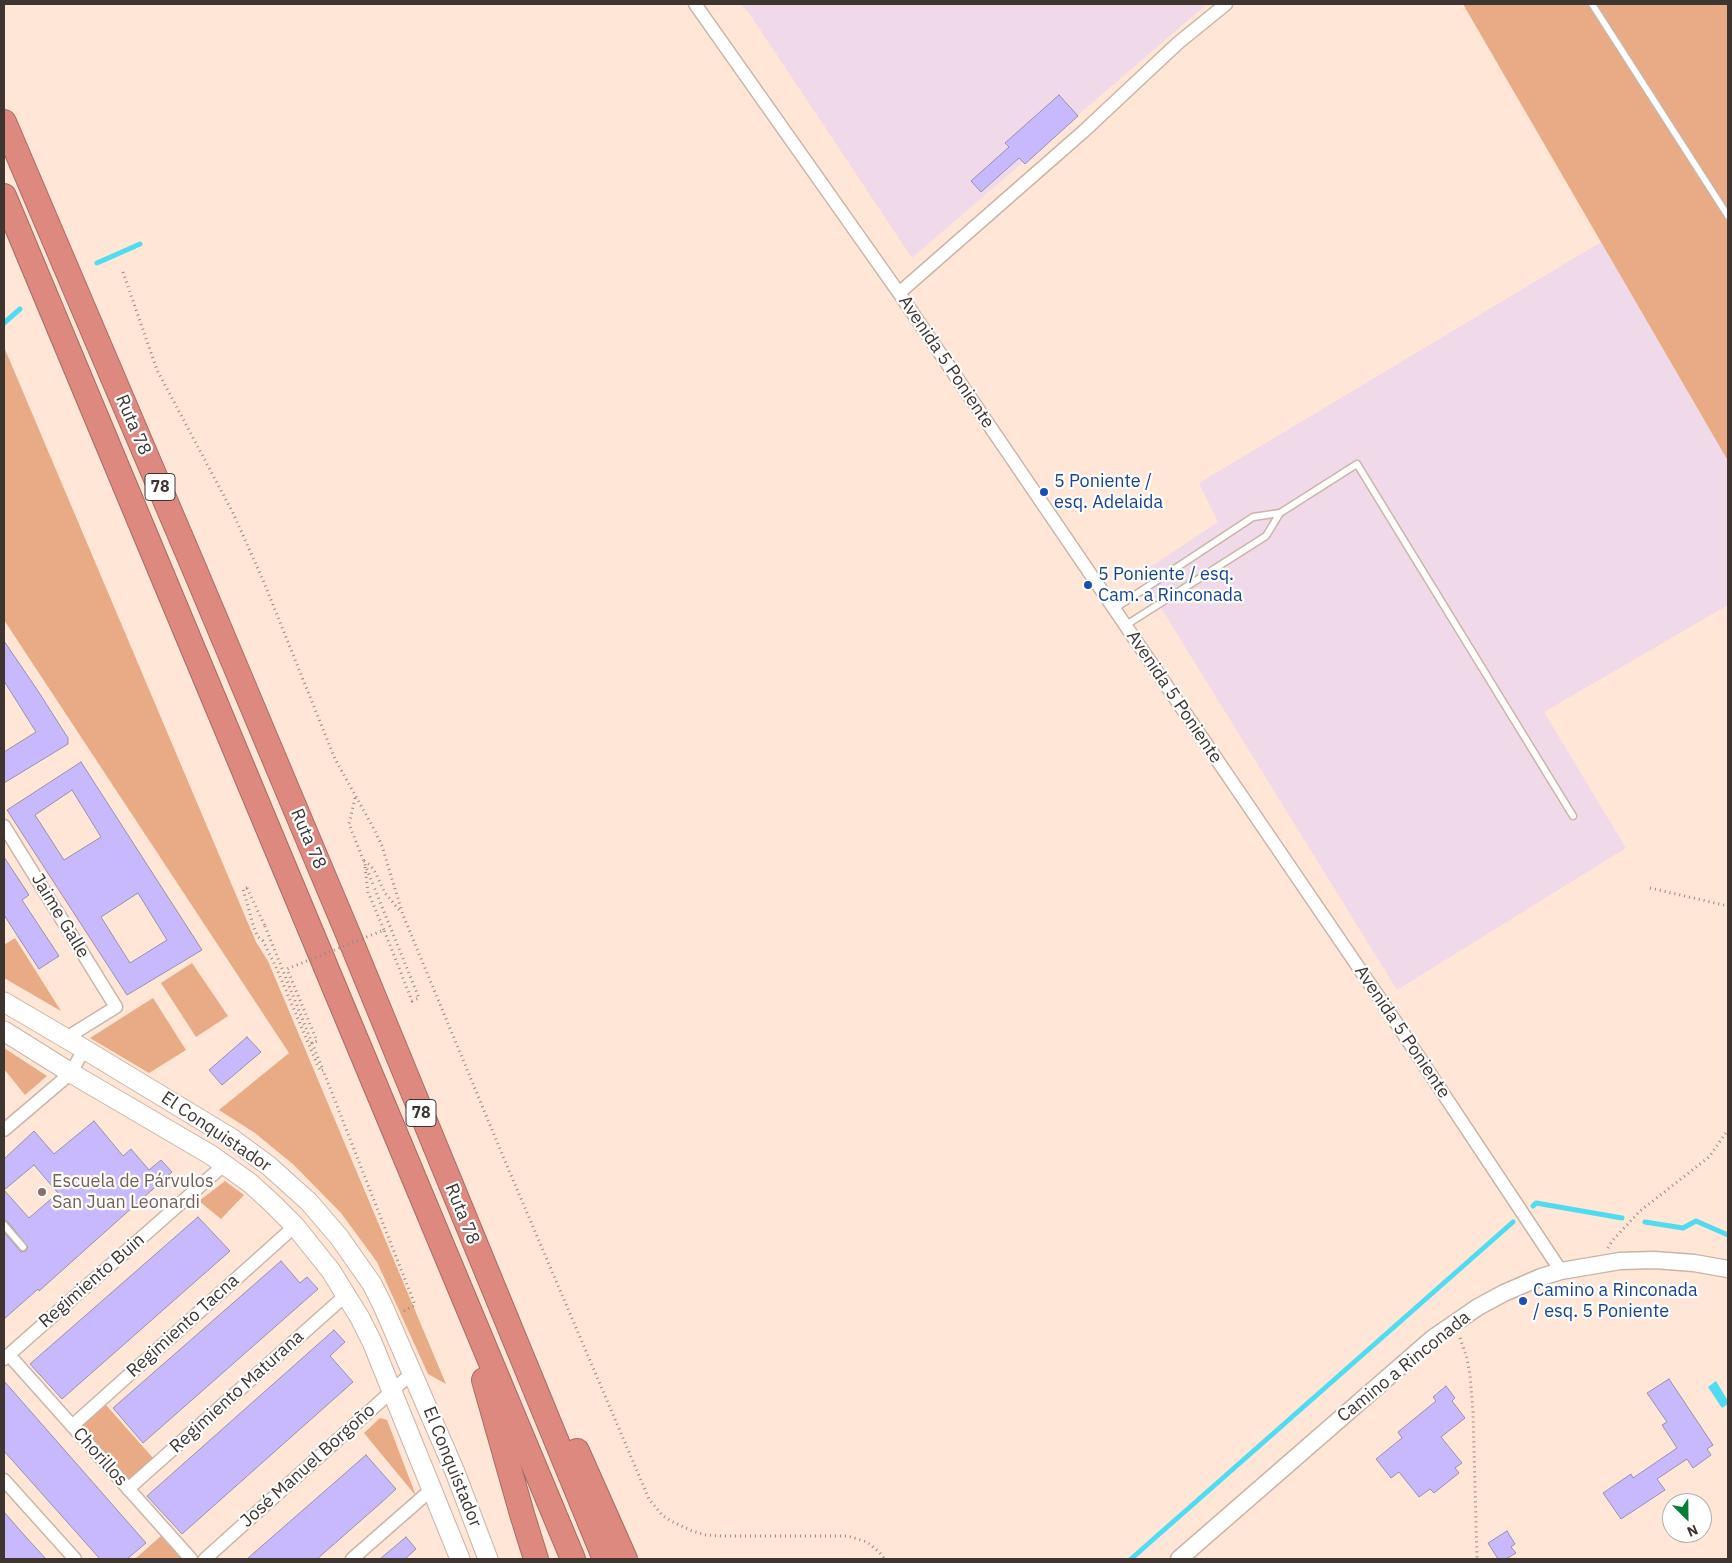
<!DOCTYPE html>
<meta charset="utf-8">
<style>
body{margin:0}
#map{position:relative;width:1732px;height:1563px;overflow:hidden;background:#ffe6d7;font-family:"IBM Plex Sans",sans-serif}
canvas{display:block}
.frame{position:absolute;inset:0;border:5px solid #3f3530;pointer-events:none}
.north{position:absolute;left:1662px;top:1493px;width:50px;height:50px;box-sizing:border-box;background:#fff;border:1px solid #b2aeac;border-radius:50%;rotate:157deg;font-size:14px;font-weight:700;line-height:20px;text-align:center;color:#3f3530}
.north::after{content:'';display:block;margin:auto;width:18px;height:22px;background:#047d35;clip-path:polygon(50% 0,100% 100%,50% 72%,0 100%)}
</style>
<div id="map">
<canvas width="1732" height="1563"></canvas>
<div class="frame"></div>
<div class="north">N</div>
</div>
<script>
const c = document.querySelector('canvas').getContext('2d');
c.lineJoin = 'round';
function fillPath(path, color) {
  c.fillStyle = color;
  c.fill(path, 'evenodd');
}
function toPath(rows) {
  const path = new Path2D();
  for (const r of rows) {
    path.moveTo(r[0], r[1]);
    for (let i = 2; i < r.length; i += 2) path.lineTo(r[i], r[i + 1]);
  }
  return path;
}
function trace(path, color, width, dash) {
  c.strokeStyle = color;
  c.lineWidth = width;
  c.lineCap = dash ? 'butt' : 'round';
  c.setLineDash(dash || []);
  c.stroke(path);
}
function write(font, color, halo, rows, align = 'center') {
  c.font = font + ' "IBM Plex Sans",sans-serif';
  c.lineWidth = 4.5;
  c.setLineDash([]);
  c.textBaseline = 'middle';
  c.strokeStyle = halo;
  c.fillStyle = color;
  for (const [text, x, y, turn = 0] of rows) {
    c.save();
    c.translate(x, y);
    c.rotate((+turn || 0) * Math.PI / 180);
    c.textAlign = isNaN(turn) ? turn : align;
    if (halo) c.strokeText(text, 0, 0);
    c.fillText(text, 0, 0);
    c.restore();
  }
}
fillPath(toPath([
 [741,4,1207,4,912,258,751,16],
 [1601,242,1728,461,1728,605,1544,712,1626,848,1397,990,1140,574,1218,522,1199,483]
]), '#f0dae9');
fillPath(toPath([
 [1463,4,1728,4,1728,461,1601,242],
 [4,347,256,942,268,961,446,1384,428,1374,377,1262,341,1213,294,1165,255,1133,219,1110,289,1053,4,620],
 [15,938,61,1011,4,978,4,945],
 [192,963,228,1016,196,1037,161,983],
 [153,998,186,1050,149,1073,90,1038],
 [4,1048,47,1076,25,1095,4,1069],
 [225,1181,244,1195,221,1219,199,1201],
 [106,1405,153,1458,128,1480,81,1427],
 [380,1418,387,1420,416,1496,364,1433],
 [161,1536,182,1559,135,1559]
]), '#e8ab85');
fillPath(toPath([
 [1716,1381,1728,1401,1728,1404,1722,1408,1708,1387]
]), '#50dcf0');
trace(toPath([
 [97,263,140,244],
 [4,323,20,309],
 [1533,1206,1536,1203,1622,1218],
 [1645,1222,1683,1228,1696,1221,1728,1235],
 [1131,1559,1513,1222]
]), '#50dcf0', 5);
const building = toPath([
 [1059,95,1078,116,1025,164,1019,158,981,192,971,181,1009,147,1005,143,1059,95],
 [4,641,38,691,68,738,68,744,4,783,4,752,36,732,4,681,4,641],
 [81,762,202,950,127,995,7,810,81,762],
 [72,790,101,837,64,860,35,815,72,790],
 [138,893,167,940,130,963,101,917,138,893],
 [4,857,29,895,22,900,59,956,39,969,4,915,4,857],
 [247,1037,261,1052,222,1085,209,1070,247,1037],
 [94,1121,123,1156,131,1149,149,1170,161,1160,172,1172,39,1291,38,1289,4,1319,4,1232,21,1252,26,1251,28,1247,8,1222,4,1220,4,1159,34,1131,54,1154,94,1121],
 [34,1165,58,1193,29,1218,4,1190,34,1165],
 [198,1217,230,1251,62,1399,30,1364,198,1217],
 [281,1261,300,1283,307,1277,318,1289,143,1443,113,1408,281,1261],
 [334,1330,345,1342,330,1356,353,1382,182,1534,147,1496,334,1330],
 [1669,1379,1713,1445,1707,1449,1711,1455,1693,1468,1687,1459,1657,1479,1665,1490,1621,1519,1603,1493,1631,1474,1633,1478,1677,1448,1662,1425,1667,1422,1647,1393,1669,1379],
 [4,1381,146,1543,127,1559,100,1559,4,1451,4,1381],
 [1446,1386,1455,1398,1452,1401,1465,1418,1441,1437,1462,1463,1455,1468,1459,1473,1434,1493,1430,1489,1419,1497,1399,1472,1391,1478,1376,1459,1402,1438,1398,1432,1436,1401,1433,1397,1446,1386],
 [366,1455,396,1489,382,1502,317,1559,247,1559,366,1455],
 [4,1512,25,1536,46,1559,4,1559,4,1512],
 [1507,1531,1515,1544,1511,1547,1516,1553,1506,1559,1498,1559,1488,1543,1507,1531],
 [406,1537,416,1549,405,1559,380,1559,406,1537]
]);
fillPath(building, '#c8b9fe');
trace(building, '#9691a8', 1);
const service = toPath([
 [1592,4,1728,216],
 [1280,513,1357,464,1573,816],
 [1114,609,1253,517,1280,513,1266,536,1126,625],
 [4,1225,23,1247]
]);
const minor = toPath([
 [695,4,899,293,1393,1018,1561,1271],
 [899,293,1084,131,1178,43,1226,4],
 [4,826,116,1007,66,1038],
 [4,1130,71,1073,84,1049],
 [9,1355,191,1559],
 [4,1359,225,1164],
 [72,1426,295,1226],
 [4,1480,75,1559],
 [128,1489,346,1295],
 [205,1559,412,1373],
 [352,1559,432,1489]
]);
const tertiary = toPath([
 [1179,1559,1433,1338,1478,1307,1504,1293,1541,1277,1561,1271,1620,1261,1654,1260,1694,1263,1728,1269]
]);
const secondary = toPath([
 [4,1002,84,1049,231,1138,269,1166,309,1202,339,1237,372,1284,383,1306,455,1472,488,1559],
 [4,1031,71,1073,211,1155,250,1183,273,1204,295,1226,331,1271,360,1318,372,1342,460,1559]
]);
const motorway = toPath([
 [4,122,194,568,348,934,605,1559],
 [4,196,573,1559],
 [484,1380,522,1514,536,1559],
 [577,1451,625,1559]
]);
trace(service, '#ccb4a6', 9);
trace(minor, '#ccb4a6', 15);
trace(tertiary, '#ccb4a6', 19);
trace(secondary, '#ccb4a6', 21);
trace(motorway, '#a66c64', 26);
trace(toPath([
 [123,272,157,370,233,513,263,580,335,759,374,829,382,846,403,915,505,1161,649,1499,662,1515,671,1521,692,1531,706,1535,721,1536,848,1536,867,1542,879,1552,885,1559],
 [355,798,349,824,374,887],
 [364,861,370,865,374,870,385,893,401,912],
 [365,867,368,892,384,930],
 [247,888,243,889,254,928,258,937,263,941,276,967,320,1071,323,1070,415,1305,402,1312],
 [247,888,265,926],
 [1650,888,1728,906],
 [312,1043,323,1070],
 [1608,1248,1612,1241,1640,1211,1709,1157,1728,1130],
 [1460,1338,1467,1358,1470,1375,1473,1412,1477,1559]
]), '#9b8980', 3, [1, 4]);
trace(service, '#fff', 6);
trace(minor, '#fff', 12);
trace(tertiary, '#fff', 16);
trace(secondary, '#fff', 19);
trace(motorway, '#de8980', 24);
trace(toPath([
 [265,926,312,1043,317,1041,287,969,384,930,412,1001,419,998,374,887]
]), '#9b8980', 3, [1, 4]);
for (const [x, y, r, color] of [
 [1044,492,5,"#1a4fb4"],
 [1088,585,5,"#1a4fb4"],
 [42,1192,5,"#8d6e63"],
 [1523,1301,5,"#1a4fb4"]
]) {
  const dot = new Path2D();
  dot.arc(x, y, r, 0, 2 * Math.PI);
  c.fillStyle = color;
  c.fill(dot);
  trace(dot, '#fff', 2);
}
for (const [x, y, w] of [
 [160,487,30],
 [421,1113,30]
]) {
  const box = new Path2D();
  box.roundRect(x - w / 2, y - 13.5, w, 27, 4);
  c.fillStyle = '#fff';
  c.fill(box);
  trace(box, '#3f3530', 1);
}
write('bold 16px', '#3f3530', null, [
 ["78",160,487],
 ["78",421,1113]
]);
write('18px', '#3f3530', '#fff', [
 ["Avenida 5 Poniente",946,362,56],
 ["Ruta 78",133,425,67],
 ["Avenida 5 Poniente",1174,697,56],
 ["Ruta 78",308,839,67],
 ["Jaime Galle",60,916,59],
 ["Avenida 5 Poniente",1402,1032,56],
 ["El Conquistador",216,1132,34],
 ["Ruta 78",462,1214,68],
 ["Regimiento Buin",92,1281,-41],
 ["Regimiento Tacna",183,1326,-42],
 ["Camino a Rinconada",1404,1367,-39],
 ["Regimiento Maturana",237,1392,-42],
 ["Chorillos",100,1457,48],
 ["José Manuel Borgoño",308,1466,-42],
 ["El Conquistador",452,1467,68]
]);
write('18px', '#164399', '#fff', [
 ["5 Poniente /",1054,482],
 ["esq. Adelaida",1054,503],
 ["5 Poniente / esq.",1098,575],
 ["Cam. a Rinconada",1098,596],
 ["Camino a Rinconada",1533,1291],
 ["/ esq. 5 Poniente",1533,1312]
], 'left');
write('18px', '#785e54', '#fff', [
 ["Escuela de Párvulos",52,1182],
 ["San Juan Leonardi",52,1203]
], 'left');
</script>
